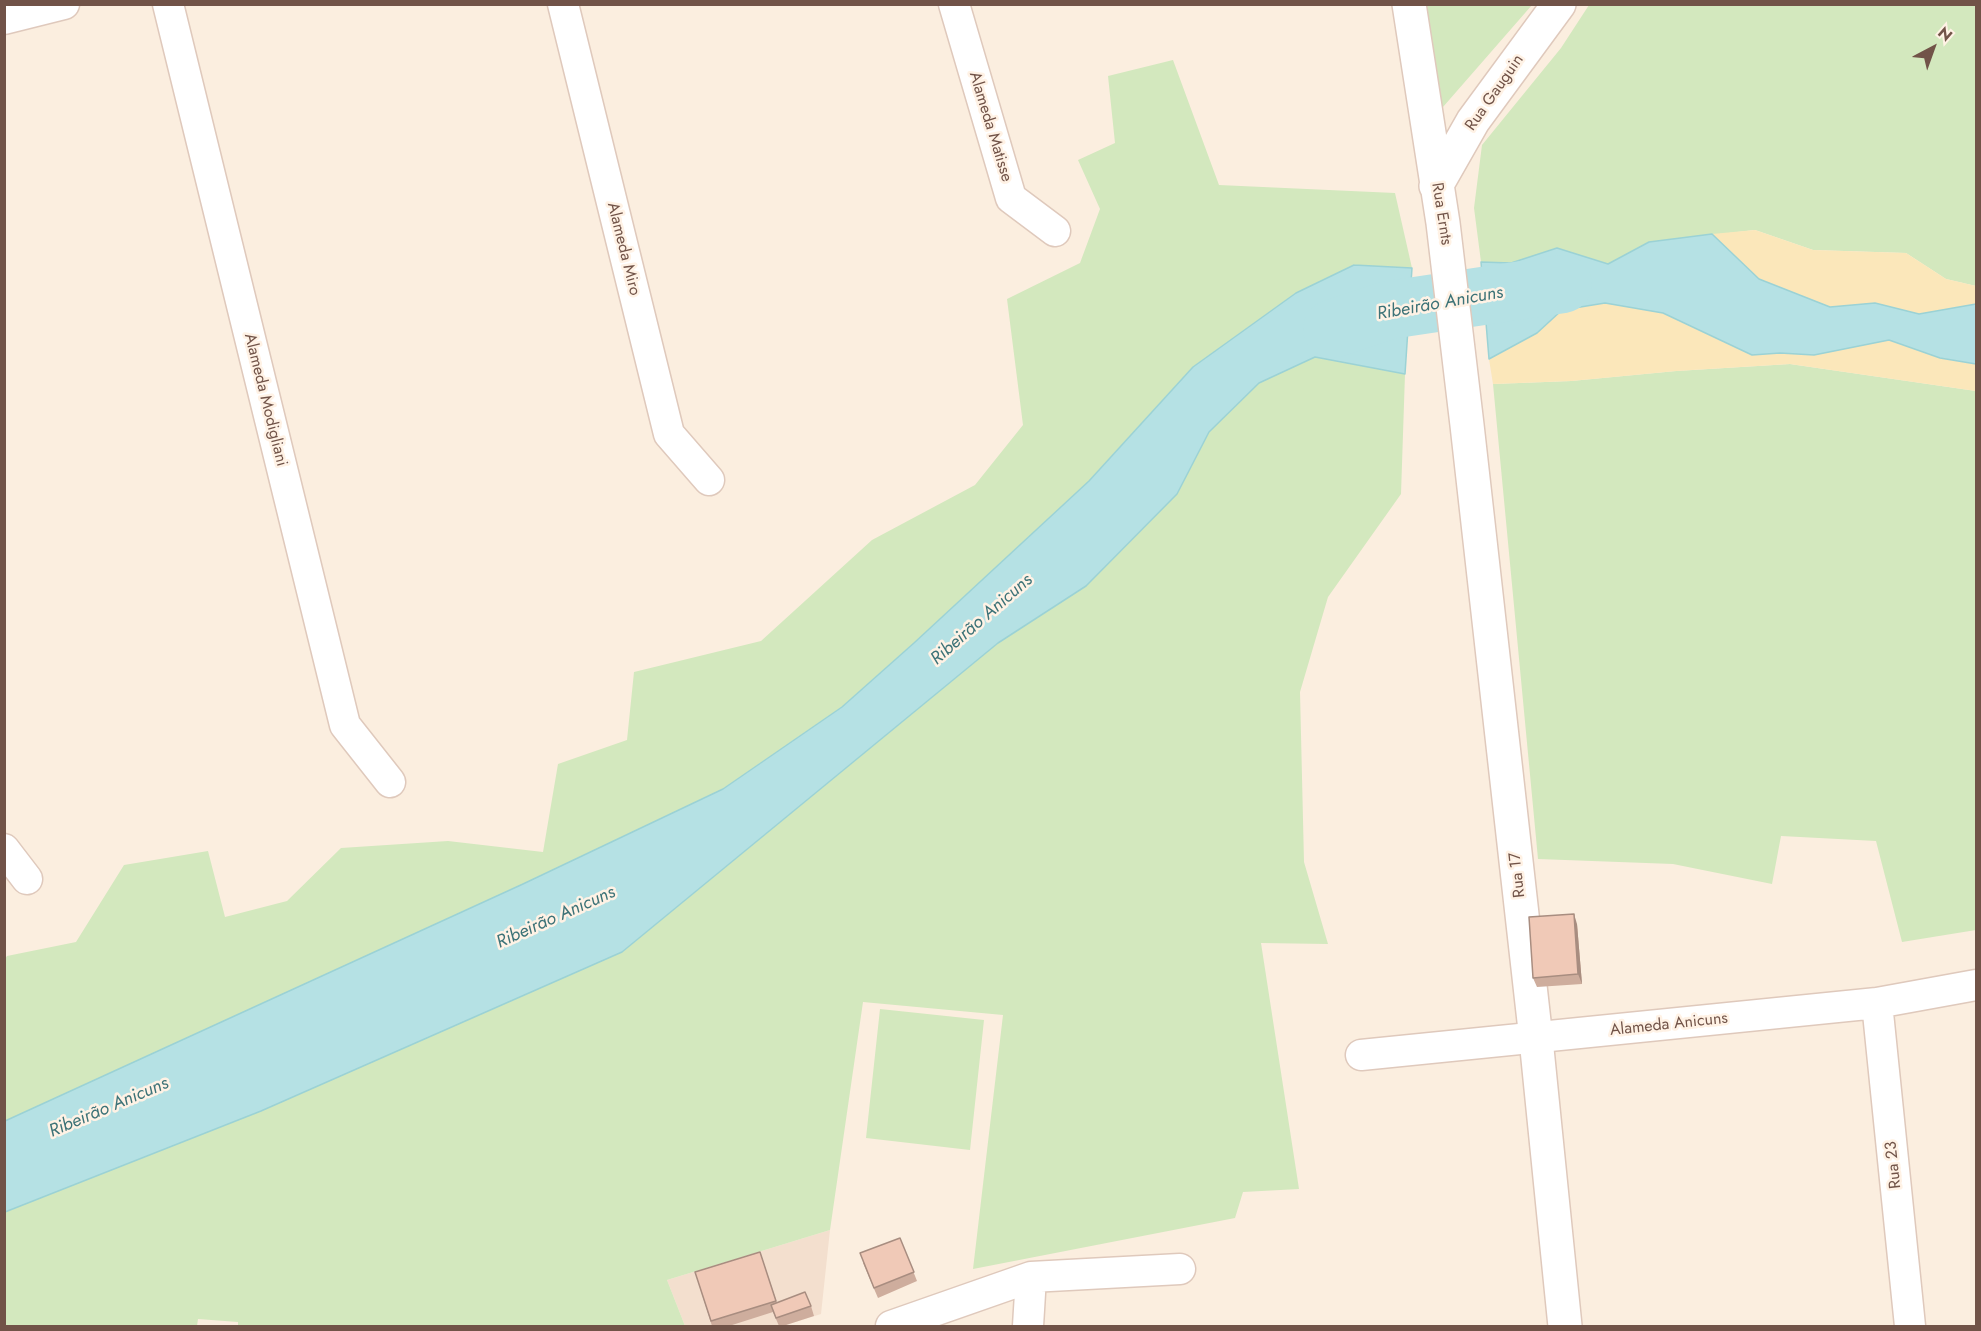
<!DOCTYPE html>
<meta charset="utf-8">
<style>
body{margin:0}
#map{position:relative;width:1981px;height:1331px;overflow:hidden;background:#fbeedf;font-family:Jost,sans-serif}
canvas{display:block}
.frame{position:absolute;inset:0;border:6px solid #715348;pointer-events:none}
.north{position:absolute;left:1903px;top:18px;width:60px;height:60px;-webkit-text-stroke:4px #fff2e5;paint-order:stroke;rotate:41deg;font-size:16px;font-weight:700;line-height:24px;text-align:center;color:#715348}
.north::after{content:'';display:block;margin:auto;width:21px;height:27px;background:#715348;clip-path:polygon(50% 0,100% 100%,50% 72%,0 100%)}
</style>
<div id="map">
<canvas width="1981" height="1331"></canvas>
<div class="frame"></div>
<div class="north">N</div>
</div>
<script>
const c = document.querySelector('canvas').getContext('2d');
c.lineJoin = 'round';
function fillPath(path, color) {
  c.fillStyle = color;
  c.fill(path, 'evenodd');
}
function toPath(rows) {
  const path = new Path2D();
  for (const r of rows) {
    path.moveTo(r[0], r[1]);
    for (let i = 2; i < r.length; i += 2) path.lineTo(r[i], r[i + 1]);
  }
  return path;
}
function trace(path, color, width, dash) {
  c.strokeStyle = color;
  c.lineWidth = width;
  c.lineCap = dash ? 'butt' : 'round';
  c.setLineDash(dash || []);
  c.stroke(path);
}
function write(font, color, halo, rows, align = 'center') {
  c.font = font + ' Jost,sans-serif';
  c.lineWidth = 5;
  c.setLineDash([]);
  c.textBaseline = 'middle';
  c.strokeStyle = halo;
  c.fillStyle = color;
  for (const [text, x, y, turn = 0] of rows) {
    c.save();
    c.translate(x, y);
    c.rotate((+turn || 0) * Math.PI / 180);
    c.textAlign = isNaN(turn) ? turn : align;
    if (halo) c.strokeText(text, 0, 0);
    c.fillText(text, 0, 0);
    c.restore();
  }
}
fillPath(toPath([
 [830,1230,821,1314,783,1326,685,1326,667,1280]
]), '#f3dfce');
fillPath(toPath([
 [1419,5,1532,5,1443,107,1433,96],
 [1589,5,1976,5,1976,286,1946,279,1906,253,1813,250,1755,230,1649,242,1608,264,1557,248,1511,263,1481,262,1474,208,1482,145,1561,48],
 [1173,60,1219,185,1395,193,1412,268,1354,265,1296,293,1193,367,1089,481,914,643,842,707,723,789,523,884,5,1121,5,959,7,956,76,942,124,865,208,851,225,917,287,901,341,848,448,841,543,852,558,764,627,740,634,672,761,641,872,540,975,485,1023,425,1007,299,1080,263,1100,209,1078,160,1115,143,1108,76],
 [1315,357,1405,374,1401,494,1328,597,1300,692,1304,862,1328,944,1261,943,1299,1189,1243,1192,1235,1218,973,1269,1003,1015,863,1002,830,1230,667,1280,685,1326,238,1326,238,1322,198,1319,197,1326,5,1326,5,1212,261,1111,622,952,998,643,1086,586,1177,494,1209,432,1259,383],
 [1790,364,1976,391,1976,930,1902,942,1876,841,1781,836,1772,884,1673,864,1538,859,1493,384,1571,381,1676,371],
 [880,1009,984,1020,970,1150,866,1138]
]), '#d3e8be');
fillPath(toPath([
 [1755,230,1813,250,1906,253,1946,279,1976,286,1976,304,1919,315,1875,303,1830,307,1759,279,1712,234],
 [1605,303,1663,313,1752,355,1780,353,1814,355,1889,340,1940,358,1976,364,1976,391,1790,364,1676,371,1571,381,1493,384,1489,359,1537,333,1562,310]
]), '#fbe7ba');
const water = toPath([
 [1712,234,1759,279,1830,307,1875,303,1919,314,1976,304,1976,364,1940,358,1889,340,1814,355,1780,353,1752,355,1663,313,1605,303,1562,310,1537,333,1489,359,1481,262,1511,263,1557,248,1608,264,1649,242,1712,234],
 [1354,265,1412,268,1405,374,1315,357,1259,383,1209,432,1177,494,1086,586,998,643,622,952,261,1111,5,1212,5,1121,523,884,723,789,842,707,914,643,1089,481,1193,367,1296,293,1354,265]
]);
fillPath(water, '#b5e1e4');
trace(water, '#9bd2d5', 1.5);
trace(toPath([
 [1332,329,1389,310,1563,284]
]), '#b5e1e4', 58);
const minor = toPath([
 [168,4,345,725,390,782],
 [563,4,669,434,709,480],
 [954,4,1011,198,1055,231],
 [4,19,64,4],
 [4,849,27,879],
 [1877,1003,1910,1326],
 [1361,1055,1877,1003,1976,985],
 [891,1326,1031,1277,1180,1269],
 [1028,1326,1031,1277]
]);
const tertiary = toPath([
 [1409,4,1443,223,1467,425,1536,1039,1565,1326],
 [1436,186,1473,121,1559,4]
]);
trace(minor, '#dfc9bc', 33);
trace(tertiary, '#dfc9bc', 36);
trace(minor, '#fff', 30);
trace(tertiary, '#fff', 33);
fillPath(toPath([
 [1577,924,1582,984,1537,987,1533,978],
 [900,1238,917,1281,878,1298,863,1263],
 [760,1252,777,1303,811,1306,814,1316,783,1326,779,1326,773,1312,729,1326,712,1326,695,1272]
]), '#cead9d');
fillPath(toPath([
 [1574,914,1577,924,1582,984,1578,974]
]), '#a88d80');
const building = toPath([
 [1574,914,1578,974,1533,978,1529,917,1574,914],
 [900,1238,914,1272,874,1288,860,1253,900,1238],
 [760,1252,776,1301,711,1321,695,1272,760,1252],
 [805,1292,811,1306,776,1318,771,1305,805,1292]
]);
fillPath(building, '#f0c9b7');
trace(building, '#a88d80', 1.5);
write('16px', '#715348', '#fff2e5', [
 ["Rua Gauguin",1495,93,-55],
 ["Alameda Matisse",990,127,73],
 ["Rua Ernts",1441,214,81],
 ["Alameda Miro",623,249,76],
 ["Alameda Modigliani",265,400,76],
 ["Rua 17",1518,875,-96],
 ["Alameda Anicuns",1669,1025,-6],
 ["Rua 23",1894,1165,-96]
]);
write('italic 18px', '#3c7277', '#fff2e5', [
 ["Ribeirão Anicuns",1440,304,-10],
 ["Ribeirão Anicuns",982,620,-41],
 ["Ribeirão Anicuns",556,918,-24],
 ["Ribeirão Anicuns",109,1108,-23]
]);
</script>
